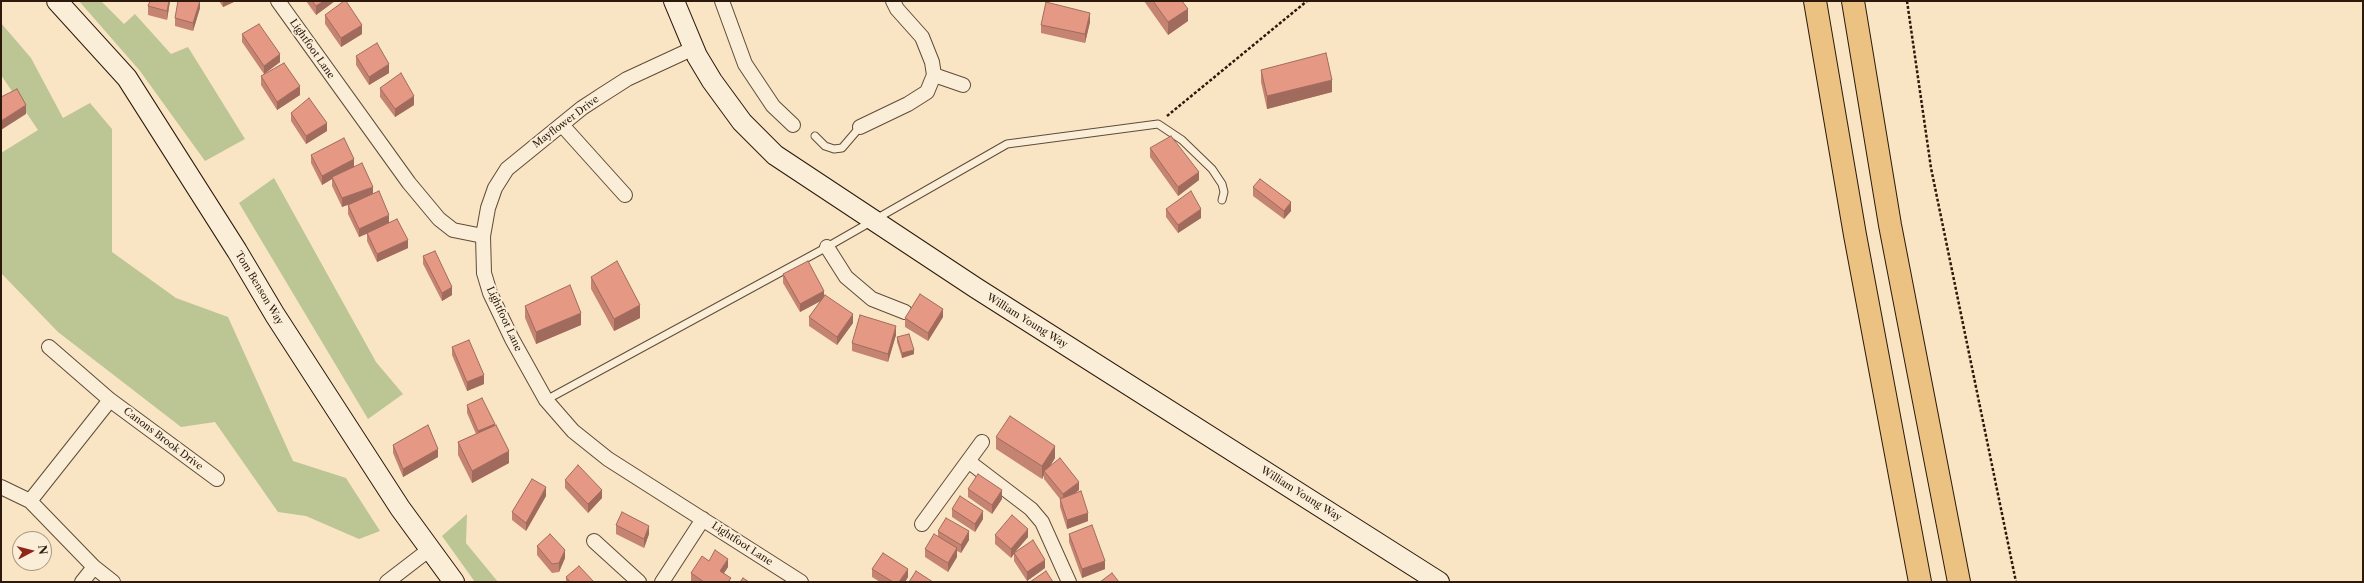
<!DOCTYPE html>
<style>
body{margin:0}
#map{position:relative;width:2364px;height:583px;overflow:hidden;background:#f9e5c3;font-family:"Libre Caslon Text",serif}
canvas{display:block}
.frame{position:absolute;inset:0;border:2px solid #2c190b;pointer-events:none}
.north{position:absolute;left:12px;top:531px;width:40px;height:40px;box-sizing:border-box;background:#fbeed8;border:1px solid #a89986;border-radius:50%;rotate:83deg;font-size:11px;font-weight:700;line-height:16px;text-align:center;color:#2c190b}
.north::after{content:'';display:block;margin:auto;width:14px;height:18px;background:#8f2418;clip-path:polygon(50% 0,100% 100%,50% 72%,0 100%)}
</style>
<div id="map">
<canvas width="2364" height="583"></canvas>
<div class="frame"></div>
<div class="north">N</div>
</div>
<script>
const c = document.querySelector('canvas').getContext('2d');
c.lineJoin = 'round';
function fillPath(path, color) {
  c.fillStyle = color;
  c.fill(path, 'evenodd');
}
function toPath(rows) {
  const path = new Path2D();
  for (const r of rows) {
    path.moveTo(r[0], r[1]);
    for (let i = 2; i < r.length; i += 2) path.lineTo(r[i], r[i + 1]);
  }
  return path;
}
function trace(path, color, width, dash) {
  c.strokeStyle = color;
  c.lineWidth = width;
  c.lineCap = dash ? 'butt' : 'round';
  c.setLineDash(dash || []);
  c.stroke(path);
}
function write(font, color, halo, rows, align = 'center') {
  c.font = font + ' "Libre Caslon Text",serif';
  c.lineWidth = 4;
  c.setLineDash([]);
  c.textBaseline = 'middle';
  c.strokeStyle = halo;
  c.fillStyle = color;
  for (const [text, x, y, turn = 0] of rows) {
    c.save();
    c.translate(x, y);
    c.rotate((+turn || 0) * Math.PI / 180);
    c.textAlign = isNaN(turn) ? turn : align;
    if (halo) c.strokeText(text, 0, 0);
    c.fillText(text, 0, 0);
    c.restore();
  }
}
fillPath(toPath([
 [79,1,101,1,124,24,135,14,171,54,188,47,245,139,205,161,140,71],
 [1,23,31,58,63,118,90,103,112,129,112,252,176,298,228,317,293,461,346,478,380,531,359,539,306,516,278,512,215,422,181,427,58,332,1,273,1,153,38,130,1,75],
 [274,178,376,362,403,394,368,419,239,203],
 [467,514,466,543,498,582,475,582,442,536]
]), '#bcc594');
const service = toPath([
 [815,136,825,146,834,149,842,148,860,127],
 [546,400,827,247,1007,144,1158,124,1182,140,1212,169,1222,184,1224,192,1222,200]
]);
const minor = toPath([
 [278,1,409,183,439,219,453,230,483,236],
 [722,1,745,64,773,106,793,125],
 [694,48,627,79,602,95,582,108,507,169,495,188,488,208,483,236,484,273,490,293,512,339,546,400,573,431,608,459,801,582],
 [934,75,963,85],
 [562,125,625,195],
 [860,127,908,104,927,92,934,75,932,62,922,37,897,9,893,1],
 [827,247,846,277,872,299,905,312],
 [49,347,110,400,217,479],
 [968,461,1031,509,1042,522,1069,582],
 [1,487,30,501,94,567,113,582],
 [30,501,110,400],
 [922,524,982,442],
 [594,541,639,582],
 [82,582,94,567],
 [387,582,430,549],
 [662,582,703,519]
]);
const secondary = toPath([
 [57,1,127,78,237,251,275,315,400,508,454,582],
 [674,1,697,56,712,81,742,122,775,155,976,288,1439,582]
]);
const motorway = toPath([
 [1815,1,1855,235,1920,582],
 [1853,1,1890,225,1959,582]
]);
trace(service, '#5f4c39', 9);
trace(minor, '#5f4c39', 16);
trace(secondary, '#2c190b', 22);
trace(motorway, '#2c190b', 24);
trace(toPath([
 [1907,1,1931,168,2016,582],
 [1167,116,1307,1]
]), '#2c190b', 2.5, [3, 2]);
trace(service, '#fbeed8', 7);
trace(minor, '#fbeed8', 14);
trace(secondary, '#fbeed8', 20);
trace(motorway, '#ecc282', 22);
fillPath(toPath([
 [150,1,170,1,167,20,148,15,148,6],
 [200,1,200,8,193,31,175,26,175,18],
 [219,1,236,1,223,7],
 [306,1,335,1,316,15],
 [1144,1,1182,1,1188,21,1168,35],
 [325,15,362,34,341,47,325,24],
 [1090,22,1085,43,1041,33,1041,25],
 [242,34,280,62,264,74,242,42],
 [356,56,389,73,369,85,356,65],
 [1261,70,1332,92,1267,109,1261,82],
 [261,76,300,95,277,110,261,85],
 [380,88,414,105,395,117,380,97],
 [291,113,327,131,306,144,291,121],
 [1150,148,1199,180,1178,196,1150,157],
 [311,155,354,167,373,194,389,222,408,248,377,262,367,241,367,234,359,237,348,214,348,205,355,202,342,207,332,186,332,179,322,185,311,163],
 [1253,187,1291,211,1284,219,1253,196],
 [1166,209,1201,218,1178,233,1166,217],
 [423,256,452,295,442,301,423,264],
 [783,274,824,296,853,323,837,345,809,326,809,317,821,301,800,312,783,283],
 [591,277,640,318,614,331,591,289],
 [525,306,581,325,536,344,525,318],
 [943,317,928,341,905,327,905,318],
 [896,335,888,362,852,351,852,343],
 [897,337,914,354,902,358,897,342],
 [452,347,484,384,467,391,452,355],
 [467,405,495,425,509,463,472,483,458,455,458,442,476,434,467,413],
 [996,437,1055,458,1050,466,1079,490,1075,493,1088,521,1067,529,1060,507,1060,499,1044,479,1044,475,1042,479,996,449],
 [393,445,438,457,403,477,393,453],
 [565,480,602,498,588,513,565,488],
 [968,489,1002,499,992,514,968,497],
 [546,496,526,531,512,520,512,512],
 [952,509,983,519,975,532,952,517],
 [616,525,649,534,644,548,616,534],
 [938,531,969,540,961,553,957,551,957,557,948,572,925,557,925,549,938,537],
 [1069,534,1105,569,1082,578,1069,542],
 [995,535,1028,537,1016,551,1045,568,1027,581,1014,561,1014,554,1011,558,995,544],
 [537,546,565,558,559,572,552,573,537,555],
 [709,561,728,567,724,573,731,582,691,582,691,573],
 [872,569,908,577,905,582,880,582,872,577],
 [566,577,594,582,566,582]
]), '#c58472');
fillPath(toPath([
 [169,1,170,1,167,20,167,11],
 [200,1,200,8,193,31,193,23],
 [223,1,236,1,223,7],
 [324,1,335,1,316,15,316,6],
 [1188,9,1188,21,1168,35,1168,22],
 [1090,13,1090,22,1085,43,1085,34],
 [362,25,362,34,341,47,341,38],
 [280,54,280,62,264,74,264,66],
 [389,64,389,73,369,85,369,77],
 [1332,80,1332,92,1267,109,1267,96],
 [300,86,300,95,277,110,277,102],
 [414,96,414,105,395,117,395,109],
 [26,105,26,114,1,130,1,121],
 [327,123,327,131,306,144,306,136],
 [354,159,354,168,332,177,332,179,322,185,322,176],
 [1199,172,1199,180,1178,196,1178,187],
 [373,187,373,195,342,207,342,198],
 [1291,202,1291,211,1284,219,1284,211],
 [1201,209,1201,218,1178,233,1178,225],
 [389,215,389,223,359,237,359,229],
 [408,240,408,248,377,262,377,254],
 [452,287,452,295,442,301,442,293],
 [824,291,824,299,800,312,800,304],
 [640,305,640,318,614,331,614,319],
 [943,309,943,317,928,341,928,333],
 [581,313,581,325,536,344,536,332],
 [853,314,853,323,837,345,837,337],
 [896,326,896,335,888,362,888,354],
 [914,350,914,354,902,358,902,353],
 [484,375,484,384,467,391,467,382],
 [495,424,495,432,478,440,478,431],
 [1055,446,1055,458,1046,473,1044,471,1044,475,1042,479,1042,466],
 [438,449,438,457,403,477,403,469],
 [509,451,509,463,472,483,472,471],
 [1079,482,1079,490,1063,503,1063,494],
 [546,487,546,496,526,531,526,523],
 [602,490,602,498,588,513,588,504],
 [1002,490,1002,499,992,514,992,505],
 [983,511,983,519,975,532,975,524],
 [1088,513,1088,521,1067,529,1067,520],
 [649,526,649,534,644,548,644,539],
 [1028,529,1028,537,1014,553,1014,554,1011,558,1011,549],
 [969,531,969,540,961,553,961,545],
 [957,548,957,557,948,572,948,563],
 [565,550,565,558,559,572,559,563],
 [728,559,728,567,720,579,720,571],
 [1045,560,1045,568,1027,581,1027,572],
 [1105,561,1105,569,1082,578,1082,569],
 [908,569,908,577,905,582,899,582]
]), '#a06b5c');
const building = toPath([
 [150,1,169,1,167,11,148,6,150,1],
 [178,1,200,1,193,23,175,18,178,1],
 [312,1,324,1,316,6,312,1],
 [344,1,346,1,362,25,341,38,325,15,344,1],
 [1153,1,1182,1,1188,9,1168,22,1153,1],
 [1046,2,1090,13,1085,34,1041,25,1046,2],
 [259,24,280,54,264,66,242,34,259,24],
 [377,43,389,64,369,77,356,56,377,43],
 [1326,53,1332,80,1267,96,1261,70,1326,53],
 [284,63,300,86,277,102,261,76,284,63],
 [401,73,414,96,395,109,380,88,401,73],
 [17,89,26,105,1,121,1,97,17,89],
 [309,98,327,123,306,136,291,113,309,98],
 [1171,136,1199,172,1178,187,1150,148,1171,136],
 [344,138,354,159,322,176,311,155,344,138],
 [362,163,373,187,342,198,332,177,362,163],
 [1260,179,1291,202,1284,211,1253,187,1260,179],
 [379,191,389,215,359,229,348,205,379,191],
 [1191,191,1201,209,1178,225,1166,209,1191,191],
 [397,219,408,240,377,254,367,233,397,219],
 [435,251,452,287,442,293,423,256,435,251],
 [617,261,640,305,614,319,591,277,617,261],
 [808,261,824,291,800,304,783,274,808,261],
 [570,285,581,313,536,332,525,306,570,285],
 [920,294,943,309,928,333,905,318,920,294],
 [825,295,853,314,837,337,809,317,825,295],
 [860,315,896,326,888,354,852,343,860,315],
 [909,334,914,350,902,353,897,337,909,334],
 [469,340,484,375,467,382,452,347,469,340],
 [482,398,495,424,478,431,467,405,482,398],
 [1010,416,1055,446,1042,466,996,437,1010,416],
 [428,425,438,449,403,469,393,445,428,425],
 [496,425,509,451,472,471,458,442,496,425],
 [1060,458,1079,482,1063,494,1044,471,1060,458],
 [578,465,602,490,588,504,565,480,578,465],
 [978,474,1002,490,992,505,968,489,978,474],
 [532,479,546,487,526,523,512,512,532,479],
 [1081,491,1088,513,1067,520,1060,499,1081,491],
 [960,496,983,511,975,524,952,509,960,496],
 [622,512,649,526,644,539,616,525,622,512],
 [1012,515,1028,529,1011,549,995,535,1012,515],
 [946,518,969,531,961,545,938,531,946,518],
 [1092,525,1105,561,1082,569,1069,534,1092,525],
 [550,534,565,550,559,563,552,564,537,546,550,534],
 [934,534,957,548,948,563,925,549,934,534],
 [1033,540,1045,560,1027,572,1014,553,1033,540],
 [715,550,728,559,720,571,731,578,728,582,704,582,691,573,702,556,709,561,715,550],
 [883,553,908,569,899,582,893,582,872,569,883,553],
 [579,566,594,582,570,582,566,577,579,566],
 [916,571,933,582,909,582,916,571],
 [1046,571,1053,582,1030,582,1046,571],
 [1112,573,1119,582,1100,582,1112,573],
 [743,578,749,582,740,582,743,578]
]);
fillPath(building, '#e59984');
trace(building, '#a06b5c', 1);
write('10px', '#2c190b', '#fbeed8', [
 ["Lightfoot Lane",312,49,55],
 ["Mayflower Drive",566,122,-37],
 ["Tom Benson Way",259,288,59],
 ["Lightfoot Lane",504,319,65],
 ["William Young Way",1027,321,32],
 ["Canons Brook Drive",163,439,37],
 ["William Young Way",1301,494,32],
 ["Lightfoot Lane",742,544,33]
]);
</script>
